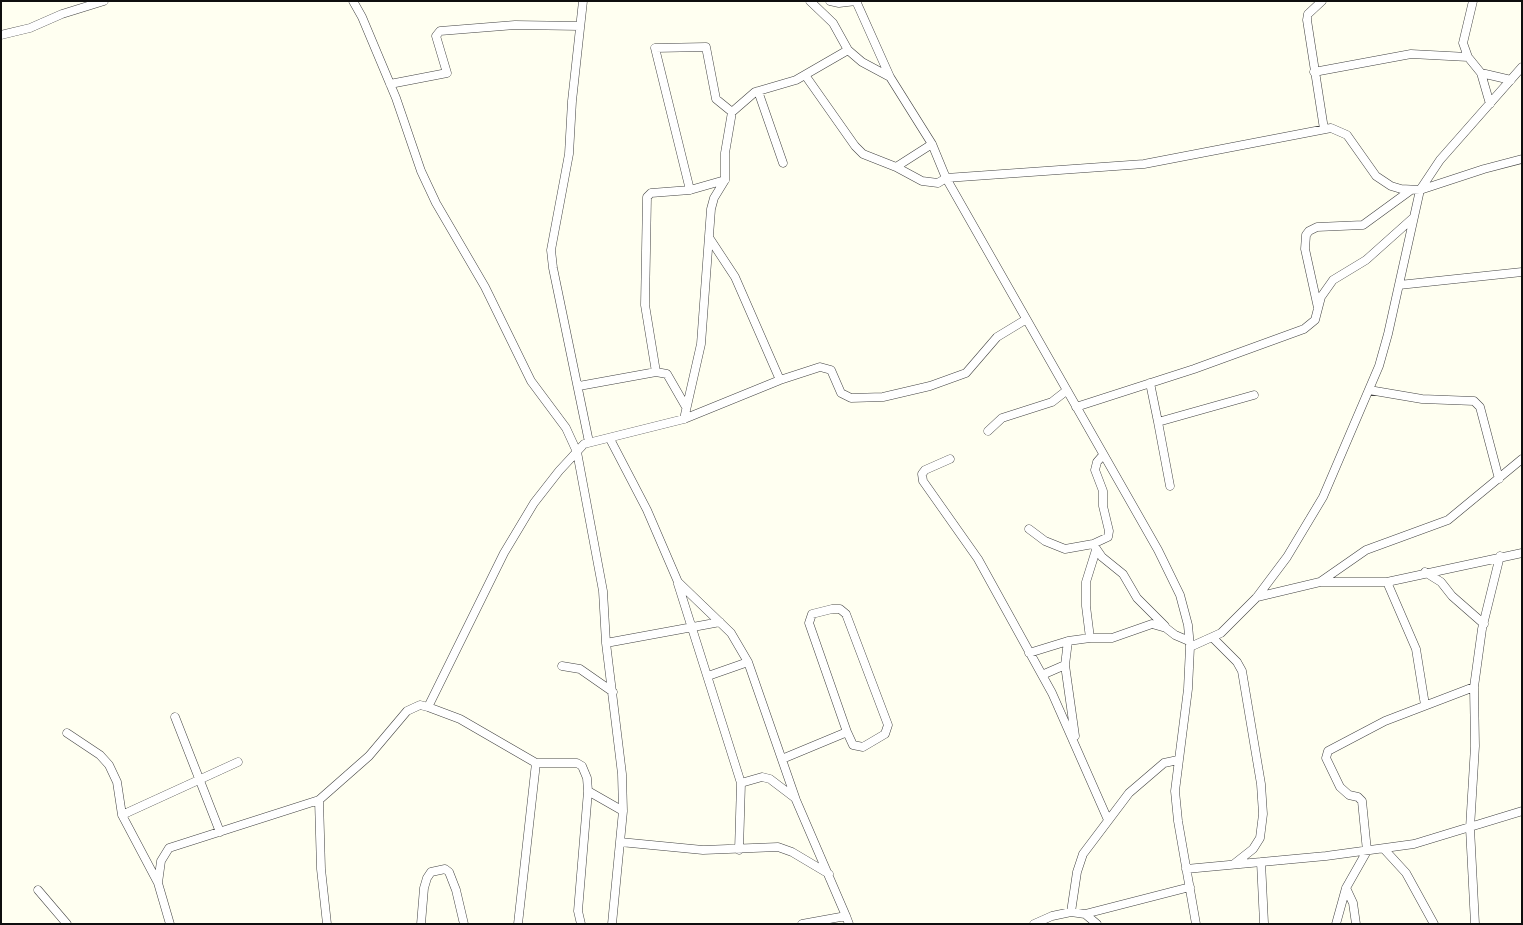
<!DOCTYPE html>
<style>
body{margin:0}
#map{position:relative;width:1523px;height:925px;overflow:hidden;background:#fffff1;font-family:"PT Serif",serif}
canvas{display:block}
.frame{position:absolute;inset:0;border:2px solid #0f0f0f;pointer-events:none}
</style>
<div id="map">
<canvas width="1523" height="925"></canvas>
<div class="frame"></div>
</div>
<script>
const c = document.querySelector('canvas').getContext('2d');
c.lineJoin = 'round';
function toPath(rows) {
  const path = new Path2D();
  for (const r of rows) {
    path.moveTo(r[0], r[1]);
    for (let i = 2; i < r.length; i += 2) path.lineTo(r[i], r[i + 1]);
  }
  return path;
}
function trace(path, color, width, dash) {
  c.strokeStyle = color;
  c.lineWidth = width;
  c.lineCap = dash ? 'butt' : 'round';
  c.setLineDash(dash || []);
  c.stroke(path);
}
const street = toPath([
 [353,1,362,17,396,98,421,171,436,203,485,287,531,381,566,428,577,452,603,591,606,643,622,774,623,811,612,924],
 [583,1,572,101,569,154,551,250,553,268,589,442],
 [810,1,833,23,848,50,862,62,890,77],
 [830,1,839,3,856,1],
 [856,1,890,77,932,144,946,178,1158,550,1180,595,1188,625,1190,647,1188,689,1175,791,1178,821,1196,924],
 [1322,1,1308,14,1307,20,1324,129],
 [1473,1,1463,43,1468,57,1481,73,1490,104],
 [1,35,30,28,62,14,104,1],
 [1314,72,1411,54,1468,57],
 [1481,73,1511,80],
 [805,75,855,146,863,154,896,167,932,144],
 [390,84,447,73,436,36,440,31,515,25,580,26],
 [758,91,783,163],
 [896,167,922,181,938,183,946,178,1144,164,1331,128,1347,135,1376,176,1391,186,1401,189,1420,190,1484,169,1522,159],
 [725,180,690,190,655,48,706,47,716,99,732,112,755,92,796,80,848,50],
 [710,239,735,277,780,380],
 [1399,285,1522,272],
 [1318,308,1305,249,1306,235,1309,231,1317,227,1363,225,1411,190],
 [1150,383,1158,422,1254,395],
 [579,386,656,372],
 [1369,390,1422,399,1474,401,1480,407,1499,479],
 [686,407,667,374,656,372,645,305,647,197,651,193,690,190],
 [1076,407,1194,369,1304,329,1315,320,1321,297,1333,280,1366,260,1413,218],
 [684,419,701,344,711,209,714,198,725,180,725,153,732,112],
 [1158,422,1170,486],
 [988,431,1002,418,1052,402,1066,391],
 [610,439,647,510,678,582,731,633,748,662,796,800,846,916],
 [950,459,925,470,922,474,923,481,978,559,1052,693,1108,820],
 [1029,529,1045,541,1065,549,1093,544,1108,537,1109,531,1103,506,1103,491,1095,470,1097,462,1103,455],
 [1093,544,1102,557,1123,574,1137,598,1165,626],
 [1425,572,1441,582,1452,596,1484,624],
 [1320,582,1366,550,1448,520,1522,459],
 [1387,582,1416,649,1425,705],
 [678,584,741,783,762,777,770,779,795,798],
 [1257,597,1320,582,1387,582,1522,553],
 [1090,638,1086,606,1086,582,1096,550],
 [1214,639,1237,662,1242,671,1261,784,1263,814,1260,838,1253,849,1234,864],
 [1068,641,1065,665,1075,736],
 [606,643,720,622],
 [1190,647,1221,633,1257,597,1287,557,1323,497,1379,366,1388,334,1420,190,1440,160,1522,67],
 [1029,653,1068,641,1090,638,1112,638,1152,624,1166,628,1175,635,1189,641],
 [562,666,580,669,613,692],
 [1042,675,1065,665],
 [708,676,748,662],
 [428,707,460,719,536,763,577,763,582,766,587,778,588,791,578,911,581,924],
 [175,717,220,832],
 [67,733,100,755,109,765,117,782,122,815],
 [782,759,847,732,809,623,812,614,832,609,840,609,846,614,888,725,885,734,863,747,853,745,847,732],
 [588,791,623,811],
 [319,800,321,869,327,924],
 [620,842,703,850,778,847,792,852,829,874],
 [1384,849,1406,873,1434,924],
 [739,850,741,783],
 [1261,862,1264,923],
 [1186,869,1326,856,1414,844,1522,811],
 [158,883,122,815,238,762],
 [1346,888,1353,903,1356,924],
 [38,890,67,924],
 [1071,912,1077,872,1083,854,1129,793,1164,763,1178,760],
 [1085,914,1190,887],
 [170,924,158,883,161,861,169,848,319,800,369,756,407,711,420,705,428,707,504,553,534,503,559,471,584,444,684,419,780,380,820,367,831,370,841,393,851,398,883,397,930,386,966,373,997,337,1025,320],
 [421,924,424,888,427,878,431,872,445,869,449,872,456,890,464,924],
 [518,924,536,763],
 [802,924,846,916,849,924],
 [1034,924,1052,916,1071,912,1085,914,1097,924],
 [1336,924,1346,888,1367,851,1362,801,1358,797,1349,795,1340,787,1326,758,1328,751,1385,721,1474,687],
 [1475,924,1470,828,1475,746,1474,687,1482,629,1500,556]
]);
trace(street, '#424242', 9);
trace(street, '#fff', 8);
</script>
